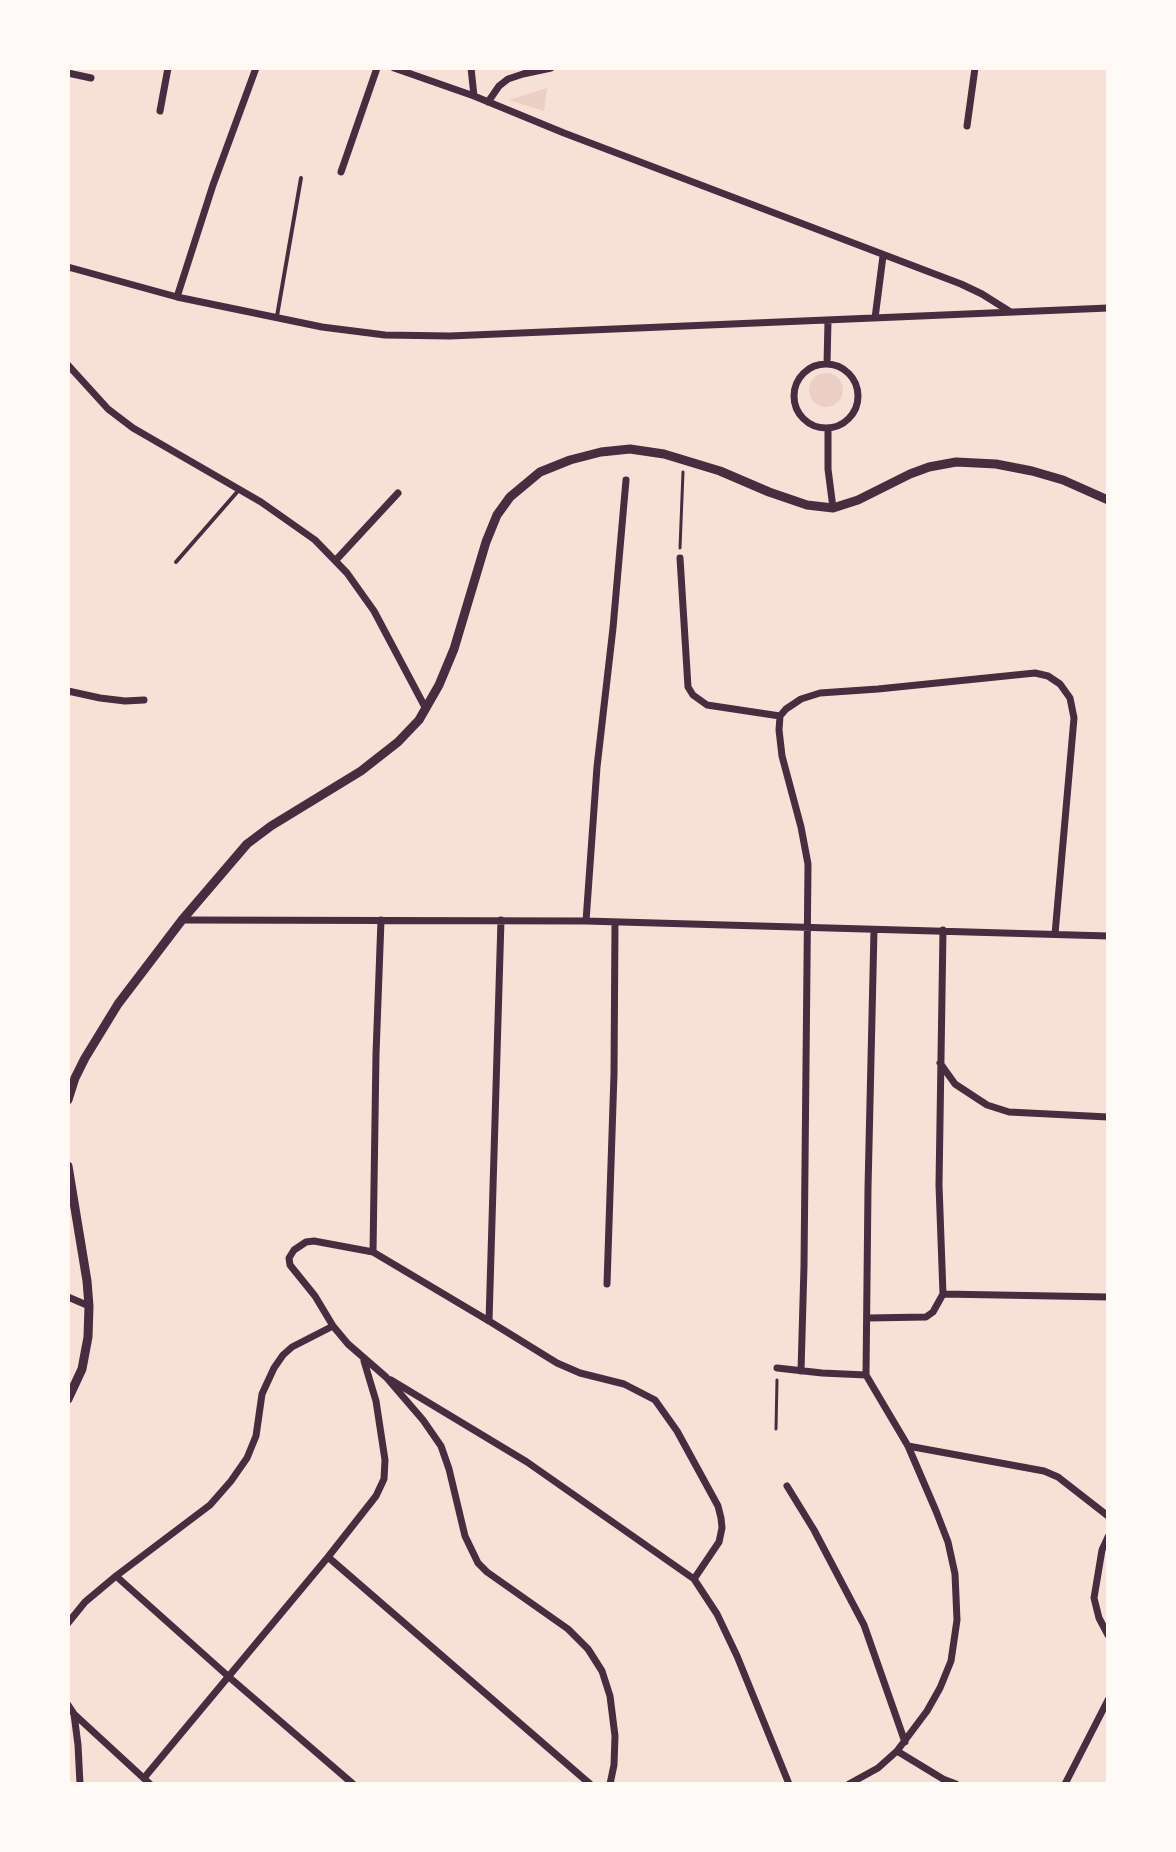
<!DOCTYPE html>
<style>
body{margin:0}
#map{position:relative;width:1176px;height:1852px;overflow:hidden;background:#f7e1d7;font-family:Jost,sans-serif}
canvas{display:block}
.frame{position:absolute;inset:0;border:70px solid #fffaf5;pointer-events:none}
</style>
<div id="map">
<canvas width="1176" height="1852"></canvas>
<div class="frame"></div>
</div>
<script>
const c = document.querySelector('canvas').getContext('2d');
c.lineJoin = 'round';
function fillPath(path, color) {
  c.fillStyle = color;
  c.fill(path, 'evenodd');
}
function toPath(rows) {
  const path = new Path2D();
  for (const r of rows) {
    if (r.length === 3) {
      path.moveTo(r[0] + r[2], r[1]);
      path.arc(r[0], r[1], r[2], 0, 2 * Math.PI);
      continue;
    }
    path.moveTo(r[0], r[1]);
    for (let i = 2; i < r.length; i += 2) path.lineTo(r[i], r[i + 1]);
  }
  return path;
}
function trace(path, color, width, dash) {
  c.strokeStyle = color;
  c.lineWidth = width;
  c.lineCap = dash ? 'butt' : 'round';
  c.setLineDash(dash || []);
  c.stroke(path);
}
fillPath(toPath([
 [547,88,544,111,509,100],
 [826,390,17]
]), '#ebcfc5');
trace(toPath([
 [680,548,683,472],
 [776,1429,777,1380]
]), '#4a2c40', 3);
trace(toPath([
 [277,316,301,178],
 [176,562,238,491]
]), '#4a2c40', 4);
trace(toPath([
 [394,68,474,96,564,133,961,284,982,294,1009,311],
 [471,68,474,96],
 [68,73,91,78],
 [488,102,499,86,508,79,523,74,551,68],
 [160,111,168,68],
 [967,126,975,68],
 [341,172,377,68],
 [68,267,177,297,322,327,385,335,450,336,1108,308],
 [177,297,213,185,256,68],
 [875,318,883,256],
 [827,364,828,321],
 [826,396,32],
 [68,365,108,409,133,428,261,502,315,540,347,573,374,611,426,709],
 [828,428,828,469,833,508],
 [680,558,688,687,693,695,707,705,780,716],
 [336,560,398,493],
 [68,691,100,698,125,701,144,700],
 [182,920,586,921,1108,936],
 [586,921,597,767,613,628,626,480],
 [943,930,939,1185,943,1294,1108,1297],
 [940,1063,955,1084,987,1105,1009,1112,1108,1117],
 [373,1252,376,1054,381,920],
 [607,1284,614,1074,615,923],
 [68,1297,89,1306],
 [868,1318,926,1317,933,1312,943,1294],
 [489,1321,501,920],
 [777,1368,822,1373,866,1375],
 [801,1371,804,1266,808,864,801,827,782,756,779,730,780,716,786,709,801,699,820,693,878,689,1035,673,1048,676,1060,684,1070,698,1074,718,1055,934],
 [866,1375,868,1188,874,930],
 [391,1380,527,1462,694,1579,717,1614,737,1656,789,1784],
 [908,1446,1044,1471,1058,1477,1108,1516],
 [787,1486,814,1530,864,1625,905,1742],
 [1108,1537,1102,1550,1094,1598,1099,1618,1108,1635],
 [328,1557,590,1784],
 [116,1576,229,1677,353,1784],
 [68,1623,85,1602,116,1576,210,1505,231,1481,247,1458,256,1436,262,1394,274,1368,283,1355,292,1347,333,1326],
 [68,1705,74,1714,78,1745,80,1784],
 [74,1714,150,1784],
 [897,1751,943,1779,956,1784],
 [144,1778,328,1557,376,1496,384,1479,385,1460,376,1401,364,1361],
 [610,1784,614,1765,615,1736,610,1696,602,1671,588,1649,568,1629,487,1572,478,1563,465,1536,449,1469,441,1446,423,1420,386,1377,348,1344,333,1326,315,1296,290,1265,289,1258,294,1250,306,1242,314,1241,373,1252,489,1321,557,1363,580,1373,624,1384,655,1400,677,1431,718,1506,721,1518,722,1528,719,1542,694,1579],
 [849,1784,878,1768,897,1751,927,1711,940,1688,951,1661,957,1620,955,1574,948,1542,936,1511,908,1446,866,1375],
 [1065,1784,1108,1700]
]), '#4a2c40', 7);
trace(toPath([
 [68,1100,75,1078,85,1058,118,1004,182,920,247,844,271,826,361,771,398,742,419,720,439,685,454,649,486,542,497,515,510,497,540,472,570,460,601,452,630,449,664,454,720,471,769,492,807,505,833,508,858,500,910,474,929,467,956,462,996,464,1032,471,1063,480,1108,500],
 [68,1166,87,1281,89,1306,88,1337,82,1369,68,1399]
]), '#4a2c40', 9);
</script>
